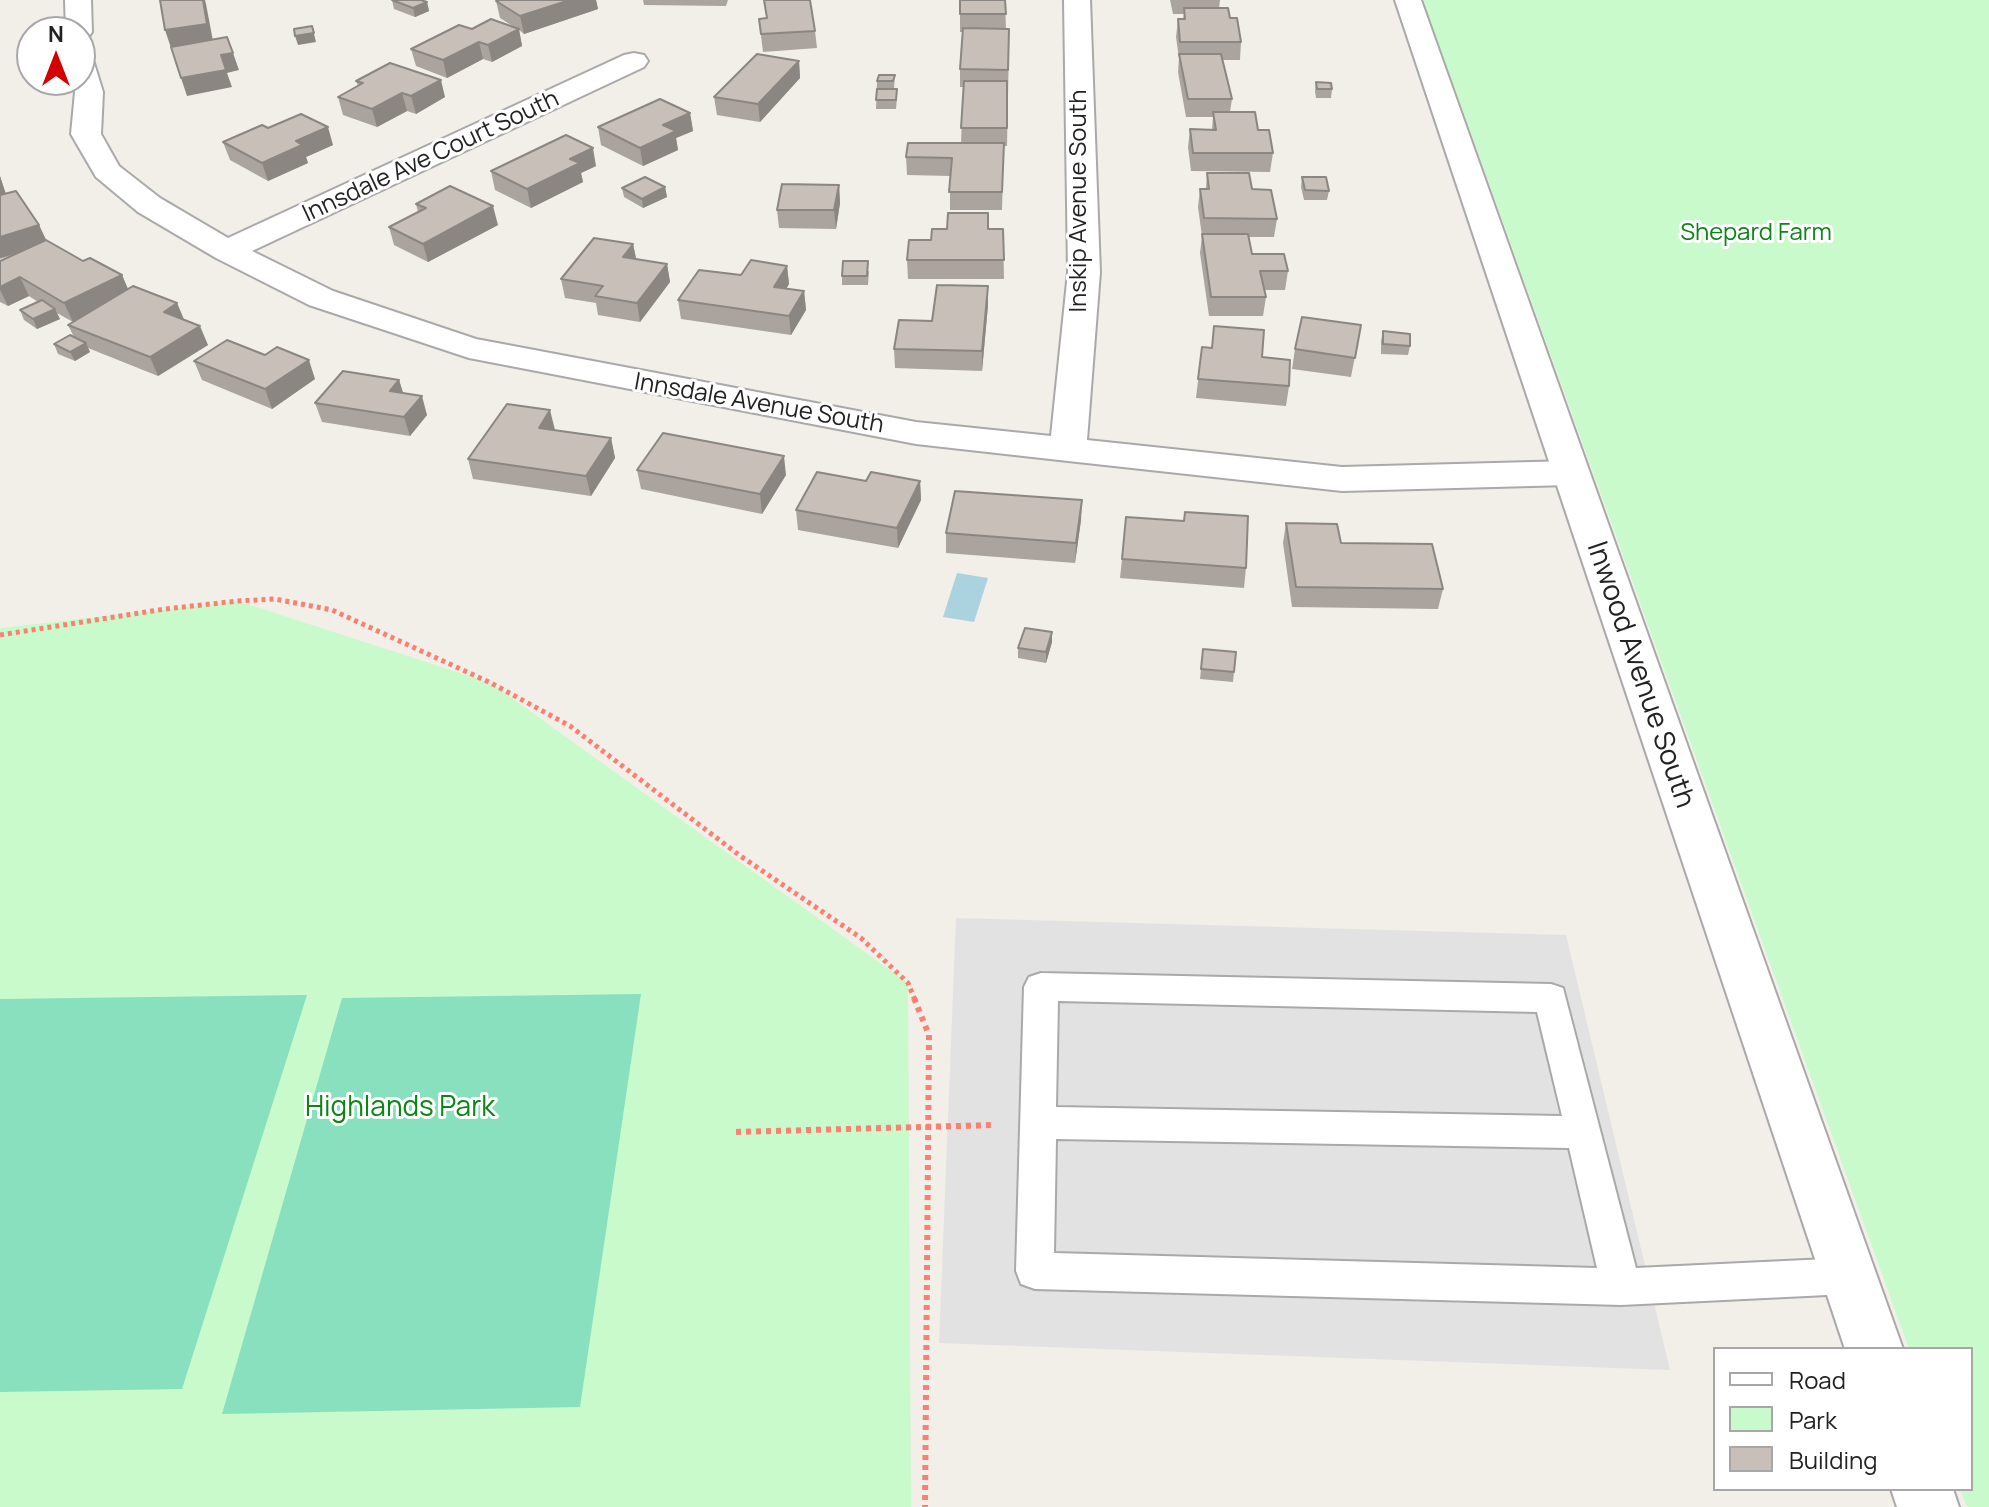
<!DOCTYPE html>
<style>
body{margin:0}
#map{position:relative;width:1989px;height:1507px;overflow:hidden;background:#f2efe9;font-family:Manrope,sans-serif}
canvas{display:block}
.legend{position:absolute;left:1713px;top:1347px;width:260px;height:144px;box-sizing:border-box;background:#fff;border:2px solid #a7a7a7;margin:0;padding:10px 14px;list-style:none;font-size:24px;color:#222}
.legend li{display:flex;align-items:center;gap:16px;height:40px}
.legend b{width:40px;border:2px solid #a7a7a7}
.north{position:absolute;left:16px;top:16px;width:80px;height:80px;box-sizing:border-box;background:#fff;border:2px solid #a7a7a7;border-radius:50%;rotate:0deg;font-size:22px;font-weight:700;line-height:32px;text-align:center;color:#222}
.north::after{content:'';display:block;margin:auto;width:28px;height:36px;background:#d40000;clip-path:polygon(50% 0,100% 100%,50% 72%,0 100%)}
</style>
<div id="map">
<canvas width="1989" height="1507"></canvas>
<ul class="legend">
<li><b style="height:10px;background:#fff"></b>Road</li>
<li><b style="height:22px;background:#c8facc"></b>Park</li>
<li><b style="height:22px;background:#c7bfb8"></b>Building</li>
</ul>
<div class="north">N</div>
</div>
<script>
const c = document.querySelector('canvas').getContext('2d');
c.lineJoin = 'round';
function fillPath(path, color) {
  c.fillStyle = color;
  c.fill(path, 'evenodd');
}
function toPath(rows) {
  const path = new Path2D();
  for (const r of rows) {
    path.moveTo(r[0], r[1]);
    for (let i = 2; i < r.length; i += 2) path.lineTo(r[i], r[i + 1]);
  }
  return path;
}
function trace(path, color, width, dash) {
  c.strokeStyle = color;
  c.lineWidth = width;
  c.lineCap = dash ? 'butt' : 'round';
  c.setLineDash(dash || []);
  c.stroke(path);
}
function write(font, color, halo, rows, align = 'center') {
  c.font = font + ' Manrope,sans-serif';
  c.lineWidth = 6;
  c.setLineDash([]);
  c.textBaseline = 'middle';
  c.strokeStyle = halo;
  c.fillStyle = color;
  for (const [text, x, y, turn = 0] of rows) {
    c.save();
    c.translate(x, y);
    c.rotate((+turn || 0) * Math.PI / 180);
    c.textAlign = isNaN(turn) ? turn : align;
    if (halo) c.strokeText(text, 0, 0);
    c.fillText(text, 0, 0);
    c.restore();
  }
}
fillPath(toPath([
 [1423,0,1989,0,1989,1507,1967,1507,1960,1489,1971,1489,1971,1349,1909,1349],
 [238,601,491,683,908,983,911,1507,0,1507,0,628]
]), '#c8facc');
fillPath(toPath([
 [641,994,580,1407,222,1414,342,998],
 [307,995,182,1389,0,1392,0,999]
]), '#88e0be');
fillPath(toPath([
 [956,918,1566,935,1670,1370,939,1343]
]), '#e2e2e2');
fillPath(toPath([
 [957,573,988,578,974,622,943,617]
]), '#aad3df');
const service = toPath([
 [1041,973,1551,984,1563,988,1636,1268,1848,1258,1862,1263,1867,1276,1862,1289,1848,1294,1621,1305,1035,1289,1021,1284,1016,1271,1024,987,1029,977,1041,973],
 [1058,1001,1537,1012,1562,1116,1056,1107,1058,1001],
 [1056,1139,1569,1148,1597,1268,1054,1253,1056,1139]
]);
const minor = toPath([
 [65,0,91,0,92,32,88,38,80,40,80,32,66,32,65,0],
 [1064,0,1090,0,1100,272,1087,440,1342,467,1570,461,1583,465,1589,473,1583,481,1570,485,1342,491,1068,461,916,444,469,358,309,305,216,258,138,212,96,177,71,134,75,92,71,80,80,80,80,55,90,57,94,63,103,92,101,134,119,166,160,198,228,238,624,55,634,53,644,55,648,61,644,67,252,251,333,291,476,339,916,422,1051,436,1068,272,1064,0]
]);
const tertiary = toPath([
 [1395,0,1421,0,1903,1349,1845,1349,1395,0],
 [1891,1489,1953,1489,1959,1507,1897,1507,1891,1489]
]);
trace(service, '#a9a9a9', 4);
trace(minor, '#a9a9a9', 4);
trace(tertiary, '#a9a9a9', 4);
trace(toPath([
 [0,635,165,609,238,601,275,599,332,610,491,683,570,726,739,855,861,938,908,983,915,1000]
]), '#fa8072', 5, [4, 4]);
trace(toPath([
 [914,998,929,1035,925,1507],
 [736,1132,995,1125]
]), '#fa8072', 6, [5, 5]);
fillPath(service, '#fff');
fillPath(minor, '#fff');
fillPath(tertiary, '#fff');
fillPath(toPath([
 [392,0,427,2,429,11,415,17,394,9],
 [500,0,596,0,598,9,524,34,519,30,522,46,492,62,483,59,447,78,416,66,411,49,472,29,514,27,500,18,496,1],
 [643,0,728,0,726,6,644,5],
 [960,0,1005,0,1006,29,1009,46,1007,146,1004,146,1002,210,950,210,950,176,907,175,906,157,961,143,963,87,960,87,960,69,963,32,960,32],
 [1170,0,1220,0,1219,8,1230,18,1241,42,1240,60,1223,60,1232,99,1230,112,1258,130,1273,153,1270,172,1191,171,1188,147,1190,129,1212,129,1213,117,1186,117,1178,72,1179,58,1176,37,1178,19,1183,19,1184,14,1173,14],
 [759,19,815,31,817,48,763,52],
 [799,61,800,78,760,122,717,115,714,97],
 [895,75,894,89,897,98,896,109,876,109,877,81],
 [356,81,445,97,416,114,407,111,377,127,343,115,338,97,358,86],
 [1316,82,1332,89,1331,98,1316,98,1315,91],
 [690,113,693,131,676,138,678,150,643,166,601,145,598,127],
 [268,128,333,145,306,157,308,163,268,181,230,160,223,142],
 [596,166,581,173,583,182,531,208,495,190,491,171],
 [1207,173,1252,189,1277,219,1274,237,1248,237,1252,254,1288,271,1285,290,1264,290,1266,297,1263,316,1209,316,1200,253,1202,236,1198,207,1200,189,1206,189],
 [0,176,5,194,39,225,46,240,83,261,122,275,128,289,177,303,184,320,208,345,158,376,88,348,90,352,75,361,58,354,54,344,74,337,68,325,73,322,57,313,60,319,37,329,24,320,20,310,38,302,29,296,8,306,0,302,0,261,16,254,0,259],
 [1302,177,1329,191,1327,200,1304,200,1301,187],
 [839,185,840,203,836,229,779,228,777,210],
 [665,187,667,197,643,208,624,197,622,188],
 [416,204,498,225,428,262,394,245,389,227,418,212],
 [988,229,1003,229,1004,279,908,279,907,260,931,240],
 [633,244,636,259,667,264,670,282,640,322,598,315,596,303,565,298,561,279],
 [787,266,789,284,786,289,804,291,806,310,791,335,681,319,678,300,741,275],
 [869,271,868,285,842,285,842,276],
 [988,286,988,305,982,371,895,368,894,349],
 [1361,325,1351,377,1292,369,1295,349],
 [1383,331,1410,346,1408,355,1381,354,1381,341],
 [1202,347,1262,357,1289,386,1286,406,1196,398],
 [194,361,315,379,272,409,202,380],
 [399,380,403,393,427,415,410,436,322,422,315,403],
 [555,430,611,438,615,458,591,496,473,479,468,459],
 [637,470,786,475,762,514,641,489],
 [866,481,920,481,921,500,898,548,798,530,796,510],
 [1081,520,1075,563,946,553,946,533],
 [1286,523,1341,543,1443,589,1438,609,1292,607,1283,543],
 [1122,559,1246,568,1244,588,1120,578],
 [1052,632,1052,642,1046,663,1018,658,1018,648],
 [1203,649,1236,652,1233,682,1200,679]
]), '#aba49e');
fillPath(toPath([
 [203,0,205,0,206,4,213,41,171,48,165,30],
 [570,0,596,0,598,9,524,34,520,16],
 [427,2,429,11,415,17,413,8],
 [312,26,316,42,298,45,295,36],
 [519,29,522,46,492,62,488,45],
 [479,42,483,59,447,78,443,60],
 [233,53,239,70,227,73,232,87,187,96,181,78,221,55],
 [799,61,800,78,760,122,758,104],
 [441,80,445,97,416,114,411,96],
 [402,93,407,111,377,127,372,109],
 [690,113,693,131,676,138,678,150,643,166,640,148,663,125],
 [328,127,333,145,306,157,308,163,268,181,262,163,296,141],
 [593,148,596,166,581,173,583,182,531,208,527,189,570,159],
 [0,176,6,194,0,195],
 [839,185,840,203,836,229,834,210],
 [665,187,667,197,643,208,642,199],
 [493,206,498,225,428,262,423,244],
 [39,225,48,244,0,258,0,237],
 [633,244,637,263,623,257],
 [667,264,670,282,640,322,637,303],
 [787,266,789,284,776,306,774,287],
 [122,275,130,294,73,322,64,303],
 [20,277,29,296,8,306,0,290,0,287],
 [988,286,988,305,982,371,982,351],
 [804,291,806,310,791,335,789,316],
 [177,303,185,322,164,312],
 [55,309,60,319,37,329,33,319],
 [200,326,208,345,158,376,150,357],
 [86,343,90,352,75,361,70,352],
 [309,360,315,379,272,409,265,389],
 [399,380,405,399,390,391],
 [422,396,427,415,410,436,404,417],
 [550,410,555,430,539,428],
 [611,438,615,458,591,496,586,476],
 [784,456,786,475,762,514,760,494],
 [920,481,921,500,898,548,897,528],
 [1082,500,1081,520,1075,563,1076,543],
 [1052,632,1052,642,1046,663,1046,652]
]), '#8b8681');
const building = toPath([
 [160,0,203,0,207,24,165,30,160,0],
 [392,0,421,0,427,2,413,8,392,0],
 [500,0,570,0,520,16,496,1,500,0],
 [764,0,810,0,815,31,761,34,759,19,767,18,764,0],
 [960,0,1005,0,1006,14,960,14,960,0],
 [1184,8,1228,8,1230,18,1237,18,1241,42,1180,42,1178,19,1185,19,1184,8],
 [491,19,519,29,488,45,479,42,443,60,411,49,459,25,472,29,491,19],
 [312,26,314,33,295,36,294,29,312,26],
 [963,28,1009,29,1008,70,960,69,963,28],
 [227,37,233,53,221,55,226,70,181,78,171,47,227,37],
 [757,54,799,61,758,104,714,97,757,54],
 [1179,54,1221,54,1232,99,1188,99,1179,54],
 [390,63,441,80,411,96,402,93,372,109,338,97,363,83,356,81,390,63],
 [879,75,895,75,893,81,877,81,879,75],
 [964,81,1007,81,1007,128,961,128,964,81],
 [1316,82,1331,83,1332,89,1317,89,1316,82],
 [877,89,897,89,896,100,876,100,877,89],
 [660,99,690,113,663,125,676,131,640,148,598,127,660,99],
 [1213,112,1255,112,1258,130,1269,130,1273,153,1193,153,1190,129,1216,130,1213,112],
 [301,114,328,127,296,141,302,145,262,163,223,142,262,125,268,128,301,114],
 [566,135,593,148,570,159,580,163,527,189,491,171,566,135],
 [908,143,1004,143,1002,192,949,192,952,158,906,157,908,143],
 [1207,173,1249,173,1252,189,1271,190,1277,219,1204,218,1200,189,1209,189,1207,173],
 [645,177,665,187,642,199,622,188,645,177],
 [1302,177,1326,177,1329,191,1305,190,1302,177],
 [782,184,839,185,834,210,777,210,782,184],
 [450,186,493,206,423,244,389,227,426,208,416,204,450,186],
 [16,191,39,225,0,237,0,195,16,191],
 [948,213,988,213,988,229,1003,229,1004,260,907,260,909,240,931,240,932,229,947,229,948,213],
 [1202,234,1248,234,1252,254,1284,254,1288,271,1260,271,1266,297,1211,297,1202,234],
 [594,238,633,244,623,257,667,264,637,303,595,296,603,286,561,279,594,238],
 [46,240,83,261,90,258,122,275,64,303,20,277,0,287,0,261,46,240],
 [751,260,787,266,774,287,804,291,789,316,678,300,699,270,741,275,751,260],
 [843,261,868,261,867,276,842,276,843,261],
 [937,285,988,286,982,351,894,349,899,320,932,321,937,285],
 [133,286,177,303,164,312,200,326,150,357,68,325,133,286],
 [42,300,55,309,33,319,20,310,42,300],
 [1302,317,1361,325,1355,358,1295,349,1302,317],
 [1214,326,1264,330,1262,357,1290,360,1289,386,1198,379,1202,347,1212,348,1214,326],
 [1383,331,1410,334,1410,346,1383,344,1383,331],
 [70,335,86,343,70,352,54,344,70,335],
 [227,340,265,355,277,347,309,360,265,389,194,361,227,340],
 [343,371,399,380,390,391,422,396,404,417,315,403,343,371],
 [507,404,550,410,539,428,611,438,586,476,468,459,507,404],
 [663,433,784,456,760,494,637,470,663,433],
 [817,472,866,481,871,472,920,481,897,528,796,510,817,472],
 [955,491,1082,500,1076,543,946,533,955,491],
 [1185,512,1248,516,1246,568,1122,559,1126,517,1184,521,1185,512],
 [1286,523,1337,524,1341,543,1432,544,1443,589,1296,587,1286,523],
 [1025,628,1052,632,1046,652,1018,648,1025,628],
 [1203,649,1236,652,1234,672,1201,669,1203,649]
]);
fillPath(building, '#c7bfb8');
trace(building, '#8b8681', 2);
write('24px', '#222', '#fff', [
 ["Innsdale Ave Court South",431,157,-25],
 ["Inskip Avenue South",1079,201,-90],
 ["Innsdale Avenue South",759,404,10]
]);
write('24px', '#0c8416', '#fff', [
 ["Shepard Farm",1756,233]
]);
write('28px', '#222', '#fff', [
 ["Inwood Avenue South",1640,675,71]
]);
write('28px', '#0c8416', '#fff', [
 ["Highlands Park",400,1108]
]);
</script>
